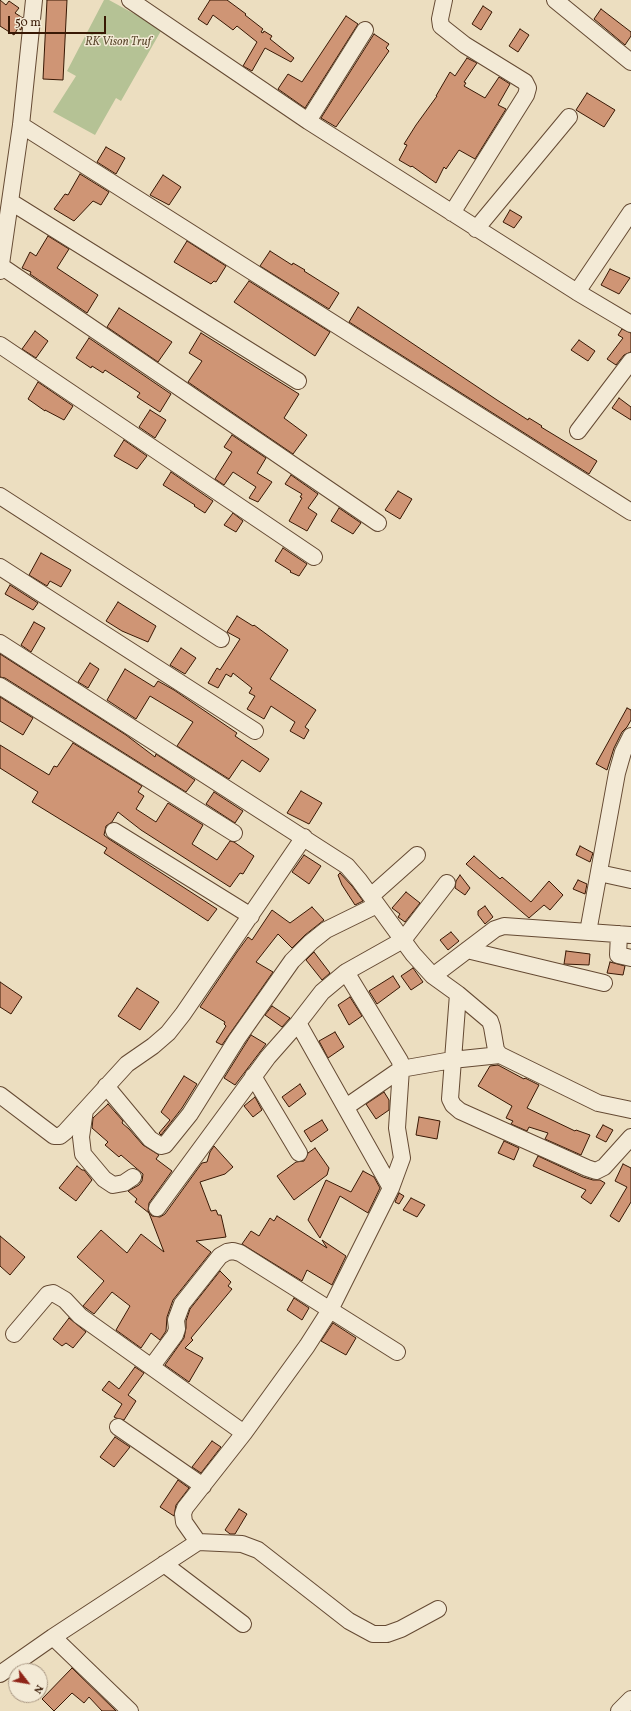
<!DOCTYPE html>
<style>
body{margin:0}
#map{position:relative;width:631px;height:1711px;overflow:hidden;background:#ecdec0;font-family:Vollkorn,serif}
canvas{display:block}
.north{position:absolute;left:8px;top:1663px;width:40px;height:40px;box-sizing:border-box;background:#f3ead6;border:1px solid #a89682;border-radius:50%;rotate:121deg;font-size:11px;font-weight:700;line-height:16px;text-align:center;color:#381804}
.north::after{content:'';display:block;margin:auto;width:14px;height:18px;background:#8f2418;clip-path:polygon(50% 0,100% 100%,50% 72%,0 100%)}
.scale{position:absolute;left:8px;top:16px;width:98px;height:18px;box-sizing:border-box;border:2px solid #381804;border-top:0;padding-left:5px;font-size:12px;line-height:14px;white-space:nowrap;color:#381804;-webkit-text-stroke:3px #f3ead6;paint-order:stroke}
</style>
<div id="map">
<canvas width="631" height="1711"></canvas>
<div class="north">N</div>
<div class="scale">50 m</div>
</div>
<script>
const c = document.querySelector('canvas').getContext('2d');
c.lineJoin = 'round';
function fillPath(path, color) {
  c.fillStyle = color;
  c.fill(path, 'evenodd');
}
function toPath(rows) {
  const path = new Path2D();
  for (const r of rows) {
    path.moveTo(r[0], r[1]);
    for (let i = 2; i < r.length; i += 2) path.lineTo(r[i], r[i + 1]);
  }
  return path;
}
function trace(path, color, width, dash) {
  c.strokeStyle = color;
  c.lineWidth = width;
  c.lineCap = dash ? 'butt' : 'round';
  c.setLineDash(dash || []);
  c.stroke(path);
}
function write(font, color, halo, rows, align = 'center') {
  c.font = font + ' Vollkorn,serif';
  c.lineWidth = 3;
  c.setLineDash([]);
  c.textBaseline = 'middle';
  c.strokeStyle = halo;
  c.fillStyle = color;
  for (const [text, x, y, turn = 0] of rows) {
    c.save();
    c.translate(x, y);
    c.rotate((+turn || 0) * Math.PI / 180);
    c.textAlign = isNaN(turn) ? turn : align;
    if (halo) c.strokeText(text, 0, 0);
    c.fillText(text, 0, 0);
    c.restore();
  }
}
fillPath(toPath([
 [104,0,109,0,162,29,121,101,116,98,95,135,53,112,76,76,67,71]
]), '#b5c295');
const building = toPath([
 [0,0,6,5,9,1,19,8,15,13,23,18,21,30,18,28,14,35,0,26,0,0],
 [47,0,67,0,63,80,43,79,47,0],
 [210,0,227,0,246,14,245,15,263,29,261,32,263,33,264,31,272,36,270,39,294,58,291,62,265,48,252,71,243,66,257,42,237,26,233,30,213,15,207,25,198,19,210,0],
 [483,6,492,12,481,30,472,24,483,6],
 [601,9,631,32,631,36,625,45,594,19,601,9],
 [346,16,358,24,305,108,278,89,288,74,302,82,346,16],
 [520,29,529,35,518,52,509,46,520,29],
 [374,34,389,44,386,48,389,51,336,127,321,118,374,34],
 [467,58,477,63,464,82,466,83,464,86,485,98,499,77,510,84,498,105,506,109,475,159,459,150,446,169,444,167,436,183,412,166,411,167,399,160,407,145,404,144,416,125,437,96,436,96,450,72,455,76,467,58],
 [587,93,615,110,604,127,576,110,587,93],
 [106,147,125,158,116,174,97,162,106,147],
 [80,174,109,192,101,205,93,201,74,221,54,209,65,194,68,195,80,174],
 [163,175,181,187,169,205,150,195,163,175],
 [510,210,522,217,514,228,503,222,510,210],
 [48,236,69,249,57,268,98,295,87,313,30,274,31,272,22,268,30,252,36,256,48,236],
 [187,241,226,266,216,282,214,281,211,284,174,262,187,241],
 [270,251,292,265,293,263,305,270,304,271,339,293,329,309,260,266,270,251],
 [610,269,630,278,619,294,601,285,610,269],
 [249,281,330,332,315,356,234,302,249,281],
 [358,307,497,400,528,420,529,418,542,426,541,427,597,461,589,474,349,322,358,307],
 [119,308,172,342,158,362,107,327,119,308],
 [622,329,631,333,631,352,624,355,616,365,607,359,623,338,618,335,622,329],
 [35,331,48,341,36,358,22,349,35,331],
 [201,333,299,394,284,418,307,435,293,454,188,382,202,361,189,353,201,333],
 [89,338,171,394,160,412,137,397,140,393,105,370,103,373,92,366,91,368,76,358,89,338],
 [579,340,595,351,588,361,571,350,579,340],
 [38,382,73,406,64,420,45,410,45,411,28,399,38,382],
 [619,398,631,407,631,420,612,408,619,398],
 [150,410,166,420,155,438,139,427,150,410],
 [232,435,266,458,257,473,272,482,258,502,249,498,256,487,233,472,224,485,215,479,232,452,224,447,232,435],
 [124,440,147,456,137,469,114,456,124,440],
 [171,472,213,501,205,513,194,506,195,505,163,485,171,472],
 [291,475,318,494,308,508,317,514,307,531,289,521,302,498,300,497,302,494,285,484,291,475],
 [398,491,412,499,400,519,385,510,398,491],
 [339,508,361,523,353,534,331,521,339,508],
 [233,513,243,521,236,532,224,525,233,513],
 [283,548,307,564,299,576,290,572,291,571,275,561,283,548],
 [41,553,71,570,61,587,50,581,47,586,29,575,41,553],
 [10,585,38,603,33,610,5,594,10,585],
 [118,602,156,626,148,642,122,631,106,621,118,602],
 [237,616,253,626,254,625,288,650,270,679,316,710,305,727,309,730,304,739,290,731,295,722,271,706,264,719,247,709,255,696,249,693,252,688,233,673,231,677,226,674,218,688,208,683,217,668,220,670,240,639,227,632,237,616],
 [34,622,45,628,31,652,21,645,34,622],
 [181,648,196,658,185,674,170,665,181,648],
 [0,654,126,735,155,757,156,754,195,780,186,792,5,678,0,677,0,654],
 [90,663,99,669,88,688,78,682,90,663],
 [125,669,154,687,158,681,174,690,237,733,235,736,269,759,260,772,242,760,229,779,177,746,193,722,150,696,136,719,107,700,125,669],
 [0,697,33,718,23,735,0,721,0,697],
 [627,708,631,710,631,720,627,727,622,732,614,748,607,770,596,764,627,708],
 [73,743,142,786,138,792,144,796,136,809,156,822,168,803,203,825,192,844,217,860,230,841,234,842,254,856,243,874,240,873,230,887,141,830,118,812,112,822,106,826,104,835,109,839,217,909,208,921,104,853,107,848,32,802,38,792,0,768,0,745,49,775,54,766,57,767,73,743],
 [301,791,322,803,309,824,287,813,301,791],
 [214,792,243,811,235,823,206,804,214,792],
 [580,846,593,853,590,862,576,855,580,846],
 [304,855,321,866,309,884,292,872,304,855],
 [474,856,500,879,502,877,531,902,549,881,563,895,550,910,544,905,529,918,466,864,474,856],
 [340,873,352,886,363,901,355,905,342,885,338,875,340,873],
 [460,875,470,888,465,895,455,888,456,881,460,875],
 [578,880,587,884,585,894,573,889,578,880],
 [406,892,420,903,405,922,398,917,400,914,392,908,406,892],
 [485,906,493,917,485,924,478,915,478,911,485,906],
 [312,907,324,920,305,935,292,948,278,934,256,962,273,972,222,1045,216,1042,226,1026,224,1024,225,1022,200,1007,237,952,248,937,252,940,272,910,290,923,312,907],
 [451,932,459,941,448,950,440,940,451,932],
 [566,951,590,954,589,965,564,964,566,951],
 [314,952,330,973,322,980,306,960,314,952],
 [610,962,625,966,623,975,607,973,610,962],
 [413,968,423,982,411,990,401,976,413,968],
 [393,976,400,987,377,1004,369,991,393,976],
 [0,982,22,997,11,1014,0,1007,0,982],
 [137,988,159,1002,140,1030,118,1016,137,988],
 [350,997,362,1016,349,1025,338,1005,350,997],
 [272,1006,290,1018,282,1027,265,1015,272,1006],
 [335,1032,344,1047,328,1058,319,1041,335,1032],
 [251,1035,266,1044,235,1085,224,1078,251,1035],
 [498,1065,524,1079,525,1078,539,1085,527,1108,575,1131,576,1130,590,1135,581,1155,545,1139,548,1133,529,1127,527,1131,511,1124,513,1121,506,1118,512,1106,478,1086,490,1066,498,1065],
 [184,1076,197,1084,182,1108,161,1135,159,1133,170,1120,161,1112,184,1076],
 [300,1084,306,1094,289,1107,282,1097,300,1084],
 [384,1092,389,1100,389,1110,376,1119,366,1104,384,1092],
 [255,1097,262,1110,253,1117,244,1106,255,1097],
 [108,1104,123,1121,122,1123,129,1129,143,1145,159,1155,156,1159,172,1171,149,1203,148,1211,152,1216,160,1217,165,1214,202,1163,207,1162,210,1152,214,1146,233,1167,225,1174,200,1182,211,1211,216,1210,218,1215,221,1215,226,1237,196,1241,211,1252,173,1300,167,1317,166,1331,160,1340,151,1333,141,1348,116,1330,130,1306,112,1292,94,1314,83,1306,104,1281,77,1257,101,1230,127,1253,141,1234,164,1252,149,1213,135,1202,137,1199,128,1191,139,1185,142,1181,143,1174,121,1155,119,1157,105,1145,108,1142,92,1128,93,1118,108,1104],
 [419,1117,440,1121,437,1139,416,1135,419,1117],
 [322,1120,328,1130,311,1142,304,1131,322,1120],
 [603,1125,613,1130,606,1142,596,1137,603,1125],
 [504,1141,519,1148,514,1160,498,1153,504,1141],
 [315,1148,329,1168,327,1175,294,1200,277,1176,296,1162,304,1161,308,1153,315,1148],
 [538,1156,583,1177,593,1180,600,1180,605,1183,591,1204,581,1197,586,1190,533,1166,538,1156],
 [623,1164,631,1168,631,1202,619,1222,610,1216,627,1187,615,1181,623,1164],
 [77,1166,82,1170,84,1170,92,1180,76,1201,59,1188,77,1166],
 [363,1171,374,1177,380,1188,368,1213,340,1196,320,1238,308,1220,326,1180,351,1192,363,1171],
 [399,1193,404,1196,399,1204,395,1202,399,1193],
 [411,1198,425,1205,417,1217,403,1210,411,1198],
 [277,1216,327,1248,322,1240,346,1256,332,1285,307,1270,302,1281,242,1244,251,1231,259,1236,270,1218,274,1221,277,1216],
 [0,1236,25,1257,10,1275,0,1266,0,1236],
 [220,1271,231,1282,228,1286,232,1289,191,1338,193,1340,185,1348,203,1358,189,1382,165,1365,184,1338,186,1328,186,1321,190,1309,220,1271],
 [294,1298,309,1308,302,1320,287,1310,294,1298],
 [69,1318,86,1332,73,1348,66,1343,62,1346,53,1339,69,1318],
 [333,1323,356,1338,346,1355,321,1341,333,1323],
 [135,1367,144,1373,128,1395,136,1401,124,1420,116,1418,114,1417,122,1404,102,1390,109,1381,119,1389,135,1367],
 [115,1437,130,1447,114,1467,100,1457,115,1437],
 [212,1441,221,1447,201,1473,192,1467,212,1441],
 [178,1480,189,1488,176,1505,174,1516,160,1507,178,1480],
 [239,1509,247,1514,235,1534,230,1534,225,1530,239,1509],
 [72,1668,116,1711,102,1711,89,1697,84,1703,72,1693,54,1711,42,1699,72,1668]
]);
fillPath(building, '#cf9575');
trace(building, '#381804', 1);
const minor = toPath([
 [130,0,308,121,577,292,631,324],
 [444,0,440,19,441,26,465,45,525,82,528,88,526,95,452,213],
 [555,0,631,62],
 [308,121,365,30],
 [21,125,631,512],
 [11,202,298,381],
 [476,229,569,117],
 [1,266,378,523],
 [0,271,21,125,34,0],
 [577,292,631,212],
 [0,345,314,557],
 [578,431,631,361],
 [0,496,221,639],
 [0,567,255,731],
 [0,643,347,866,359,880,413,954,433,976,458,994,490,1021,492,1027,496,1050,500,1055,598,1103,631,1110],
 [0,686,234,833],
 [114,831,251,916],
 [599,873,631,880],
 [371,896,417,855],
 [588,932,617,773,623,752,631,736],
 [619,934,618,955,631,958],
 [467,950,604,983],
 [433,976,495,929,504,926,631,935],
 [458,994,450,1099,453,1105,460,1111,587,1168,596,1171,604,1167,631,1137],
 [298,1023,391,1188],
 [253,1076,299,1153],
 [106,1086,150,1139,161,1146,165,1145,190,1114,237,1039,292,961,311,942,326,930,377,905],
 [0,1095,54,1136,60,1136,65,1132,127,1064,153,1046,168,1033,183,1014,304,837],
 [346,1107,401,1069,452,1060,500,1055],
 [85,1110,81,1137,83,1154,104,1179,113,1185,124,1183,133,1177],
 [157,1208,268,1057,298,1023,322,992,346,972,403,940,447,883],
 [14,1334,48,1294,53,1293,65,1300,80,1316,244,1433],
 [152,1366,175,1335,177,1329,176,1320,182,1304,220,1256,227,1252,233,1251,240,1253,397,1352],
 [118,1427,203,1486],
 [198,1542,242,1544,258,1550,349,1621,373,1634,387,1634,401,1629,438,1609],
 [164,1564,243,1624],
 [53,1637,198,1542,184,1522,183,1514,185,1508,244,1433,307,1346,330,1310,391,1188,402,1158,397,1128,401,1069,400,1061,346,972],
 [0,1674,53,1637,130,1711],
 [619,1711,631,1699]
]);
trace(minor, '#654a33', 18);
trace(minor, '#f3ead6', 16);
write('italic 12px', '#5e4b30', '#f3ead6', [
 ["RK Vison Truf",118,43]
]);
</script>
